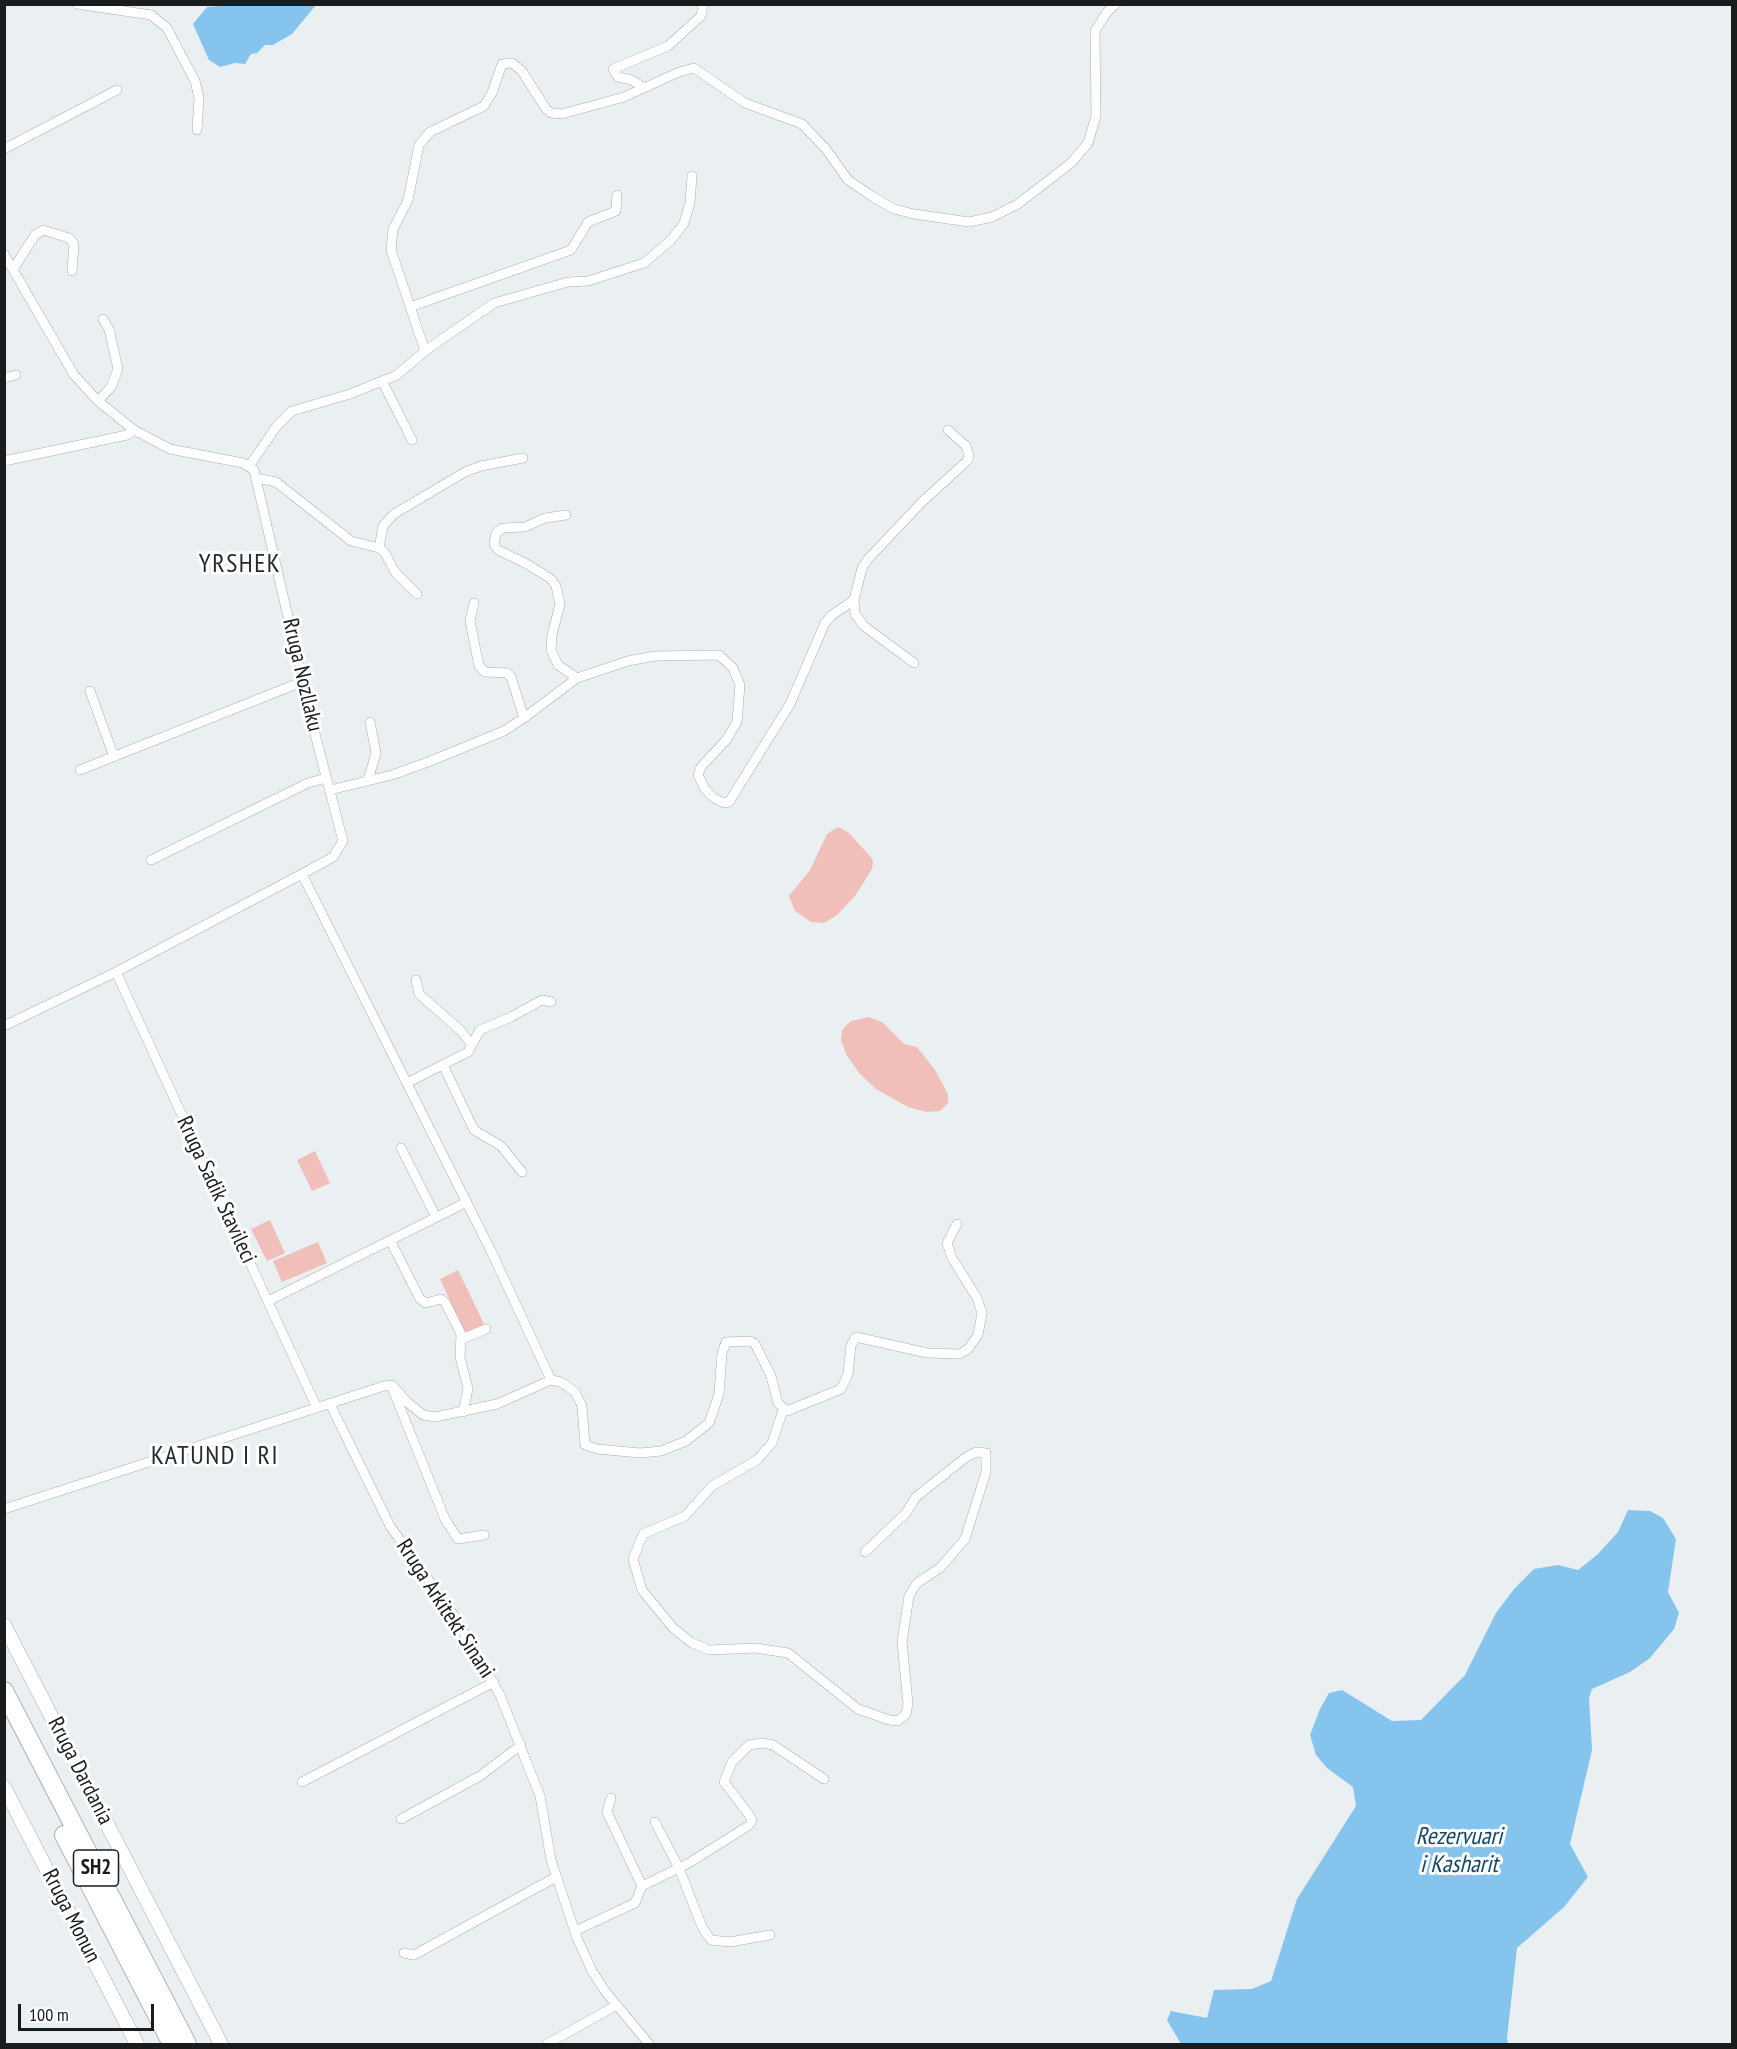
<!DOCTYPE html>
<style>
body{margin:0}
#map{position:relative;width:1737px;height:2049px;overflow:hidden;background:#eaeff2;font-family:"PT Sans Narrow",sans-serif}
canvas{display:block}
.frame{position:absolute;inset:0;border:6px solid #191b1c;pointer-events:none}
.scale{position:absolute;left:18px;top:2004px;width:136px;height:27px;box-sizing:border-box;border:3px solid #191b1c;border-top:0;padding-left:8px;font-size:18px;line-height:21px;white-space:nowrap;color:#191b1c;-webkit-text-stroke:4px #fff;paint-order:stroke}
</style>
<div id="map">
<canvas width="1737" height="2049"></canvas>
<div class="frame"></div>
<div class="scale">100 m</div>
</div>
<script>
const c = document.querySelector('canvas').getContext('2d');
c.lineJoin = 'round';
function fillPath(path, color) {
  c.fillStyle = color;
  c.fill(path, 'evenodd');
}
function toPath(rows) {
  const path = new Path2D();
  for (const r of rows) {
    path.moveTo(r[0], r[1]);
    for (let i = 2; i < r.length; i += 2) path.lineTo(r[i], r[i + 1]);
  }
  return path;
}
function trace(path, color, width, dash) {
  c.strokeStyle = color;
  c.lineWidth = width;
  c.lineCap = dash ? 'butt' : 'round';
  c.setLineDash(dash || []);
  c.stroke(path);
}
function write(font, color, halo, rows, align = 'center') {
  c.font = font + ' "PT Sans Narrow",sans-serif';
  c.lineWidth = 6;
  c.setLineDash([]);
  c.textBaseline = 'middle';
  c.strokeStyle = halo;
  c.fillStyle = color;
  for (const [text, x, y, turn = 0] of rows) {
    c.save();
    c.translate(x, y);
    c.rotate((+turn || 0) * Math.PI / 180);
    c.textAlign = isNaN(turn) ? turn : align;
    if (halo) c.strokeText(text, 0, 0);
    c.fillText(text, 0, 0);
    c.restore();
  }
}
fillPath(toPath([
 [838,827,849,833,869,855,873,860,872,869,855,896,837,915,824,923,811,922,795,911,789,896,810,870,827,834],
 [869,1017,882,1022,904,1044,917,1047,935,1070,948,1094,948,1103,940,1111,926,1112,908,1107,876,1089,859,1073,846,1054,841,1040,842,1030,851,1021],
 [315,1151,330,1183,312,1191,297,1160],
 [270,1220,285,1253,267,1261,251,1229],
 [318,1242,327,1263,282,1282,273,1261],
 [458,1270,485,1326,466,1335,440,1279]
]), '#f0bfb9');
fillPath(toPath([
 [230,5,230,4,316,5,292,34,273,45,265,45,257,53,251,54,245,64,235,63,220,67,209,60,193,24,207,7],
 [1628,1510,1650,1511,1663,1518,1676,1539,1668,1592,1679,1613,1674,1629,1650,1658,1630,1672,1592,1689,1589,1698,1592,1750,1570,1844,1588,1877,1564,1907,1517,1948,1507,2038,1508,2044,1181,2044,1167,2020,1171,2011,1207,2018,1214,1990,1252,1989,1271,1981,1297,1899,1356,1806,1353,1787,1327,1768,1316,1755,1310,1735,1320,1709,1329,1693,1342,1690,1392,1721,1421,1720,1465,1675,1496,1613,1514,1589,1534,1569,1558,1565,1578,1570,1598,1554,1618,1532]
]), '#85c4ed');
const minor = toPath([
 [77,4,151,15,167,28,195,81,199,98,197,130],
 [644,88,632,80,618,77,613,69,668,46,701,16,703,4],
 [4,149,117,90],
 [4,254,74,375,98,401,134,430,170,449,243,463,254,470,316,738,343,841,333,857,302,874,116,972,4,1026],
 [14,268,35,235,43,230,69,238,74,244,72,271],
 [410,307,571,250,588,222,616,211,617,195],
 [425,351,391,250,393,229,408,200,419,145,430,132,484,106,492,93,502,64,512,63,522,71,546,109,551,113,562,114,624,97,679,72,694,68,745,103,802,124,826,149,848,180,873,197,894,209,914,214,969,222,992,217,1018,204,1071,163,1088,143,1096,116,1095,31,1107,12,1116,4],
 [4,378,16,375],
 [382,381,412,440],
 [98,401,111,387,118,369,109,329,103,319],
 [4,461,127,435,134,430],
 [250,465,276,427,292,411,350,394,397,375,425,351,494,303,568,282,588,281,644,263,671,240,684,223,690,203,692,176],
 [256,478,276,482,351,541,379,548,385,553,395,572,417,594],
 [566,515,545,518,525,527,503,528,496,533,494,544,498,550,527,564,551,579,556,586,560,604,552,635,551,650,558,665,577,678],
 [379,548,383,526,394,514,465,472,481,466,523,458],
 [914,663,864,626,855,614,854,600,862,568,868,559,923,501,967,461,969,456,966,446,948,430],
 [90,691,114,757],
 [524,718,577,678,628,661,655,656,719,655,733,668,740,685,737,722,727,739,701,767,698,775,705,789,714,798,724,803,729,802,790,704,825,623,832,615,854,600],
 [80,770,304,681],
 [368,780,376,753,370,722],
 [330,790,392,775,428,762,504,731,524,718,511,677,507,673,485,672,479,666,470,621,474,603],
 [151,860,308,783,326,778],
 [302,874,492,1253,551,1380],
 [116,972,317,1408],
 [416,980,419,994,460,1030,472,1045],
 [443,1065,474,1130,501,1146,522,1172],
 [407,1083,468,1052,480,1030,511,1017,542,1000,551,1002],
 [401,1148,436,1217],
 [390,1240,420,1299,426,1303,441,1299,445,1302,461,1334,460,1357,468,1389,463,1412],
 [268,1301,467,1202],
 [462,1339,486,1329],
 [393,1390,445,1519,458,1539,484,1535],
 [330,1404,390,1526,453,1614,500,1695,540,1796,551,1860,577,1938,592,1971,605,1991,649,2044],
 [783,1410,772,1443,757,1460,712,1486,685,1516,643,1534,633,1559,642,1590,673,1628,692,1643,709,1650,756,1648,788,1653,858,1709,889,1720,898,1721,906,1714,908,1704,902,1642,909,1596,917,1583,940,1568,965,1539,986,1472,986,1453,976,1452,965,1458,916,1497,906,1513,865,1552],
 [4,1509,384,1386,392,1385,407,1402,423,1415,435,1417,497,1404,551,1380,561,1382,575,1392,582,1406,585,1445,597,1449,640,1453,661,1451,686,1441,709,1423,719,1394,722,1353,726,1342,750,1341,755,1344,771,1376,778,1403,787,1411,841,1389,848,1374,851,1345,856,1337,927,1353,960,1354,968,1349,978,1335,982,1313,977,1298,952,1258,947,1243,957,1224],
 [302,1782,494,1682],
 [611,1798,607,1812,642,1886],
 [401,1819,480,1776,521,1745],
 [655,1822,679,1868,702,1927,711,1940,730,1942,770,1935],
 [575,1931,635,1903,642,1886,689,1863,748,1826,752,1821,750,1816,724,1782,732,1762,749,1745,762,1743,773,1745,824,1779],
 [404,1953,414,1955,556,1877],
 [547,2044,617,2005]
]);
const secondary = toPath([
 [4,1625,221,2044],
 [4,1787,137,2044]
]);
const motorway = toPath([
 [4,1691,187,2044],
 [64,1835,172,2044]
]);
trace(minor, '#aaaeb1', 10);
trace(secondary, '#aaaeb1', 15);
trace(motorway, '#aaaeb1', 20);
trace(minor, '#fff', 9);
trace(secondary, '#fff', 14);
trace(motorway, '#fff', 18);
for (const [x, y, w] of [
 [96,1868,45]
]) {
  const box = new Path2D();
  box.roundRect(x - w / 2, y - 18, w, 36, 4.5);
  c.fillStyle = '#fff';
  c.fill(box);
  trace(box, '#191b1c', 1.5);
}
write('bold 21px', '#191b1c', null, [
 ["SH2",96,1868]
]);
write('22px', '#191b1c', '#fff', [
 ["Rruga Nozllaku",302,675,77],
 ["Rruga Sadik Stavileci",216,1190,65],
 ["Rruga Arkitekt Sinani",445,1609,57],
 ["Rruga Dardania",80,1771,63],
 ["Rruga Monun",71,1916,63]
]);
write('italic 24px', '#164863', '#fff', [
 ["Rezervuari",1459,1837],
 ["i Kasharit",1459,1865]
]);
c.letterSpacing = '1.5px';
write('26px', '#272b2d', '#fff', [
 ["YRSHEK",240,565],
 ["KATUND I RI",215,1457]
]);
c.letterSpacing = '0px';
</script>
